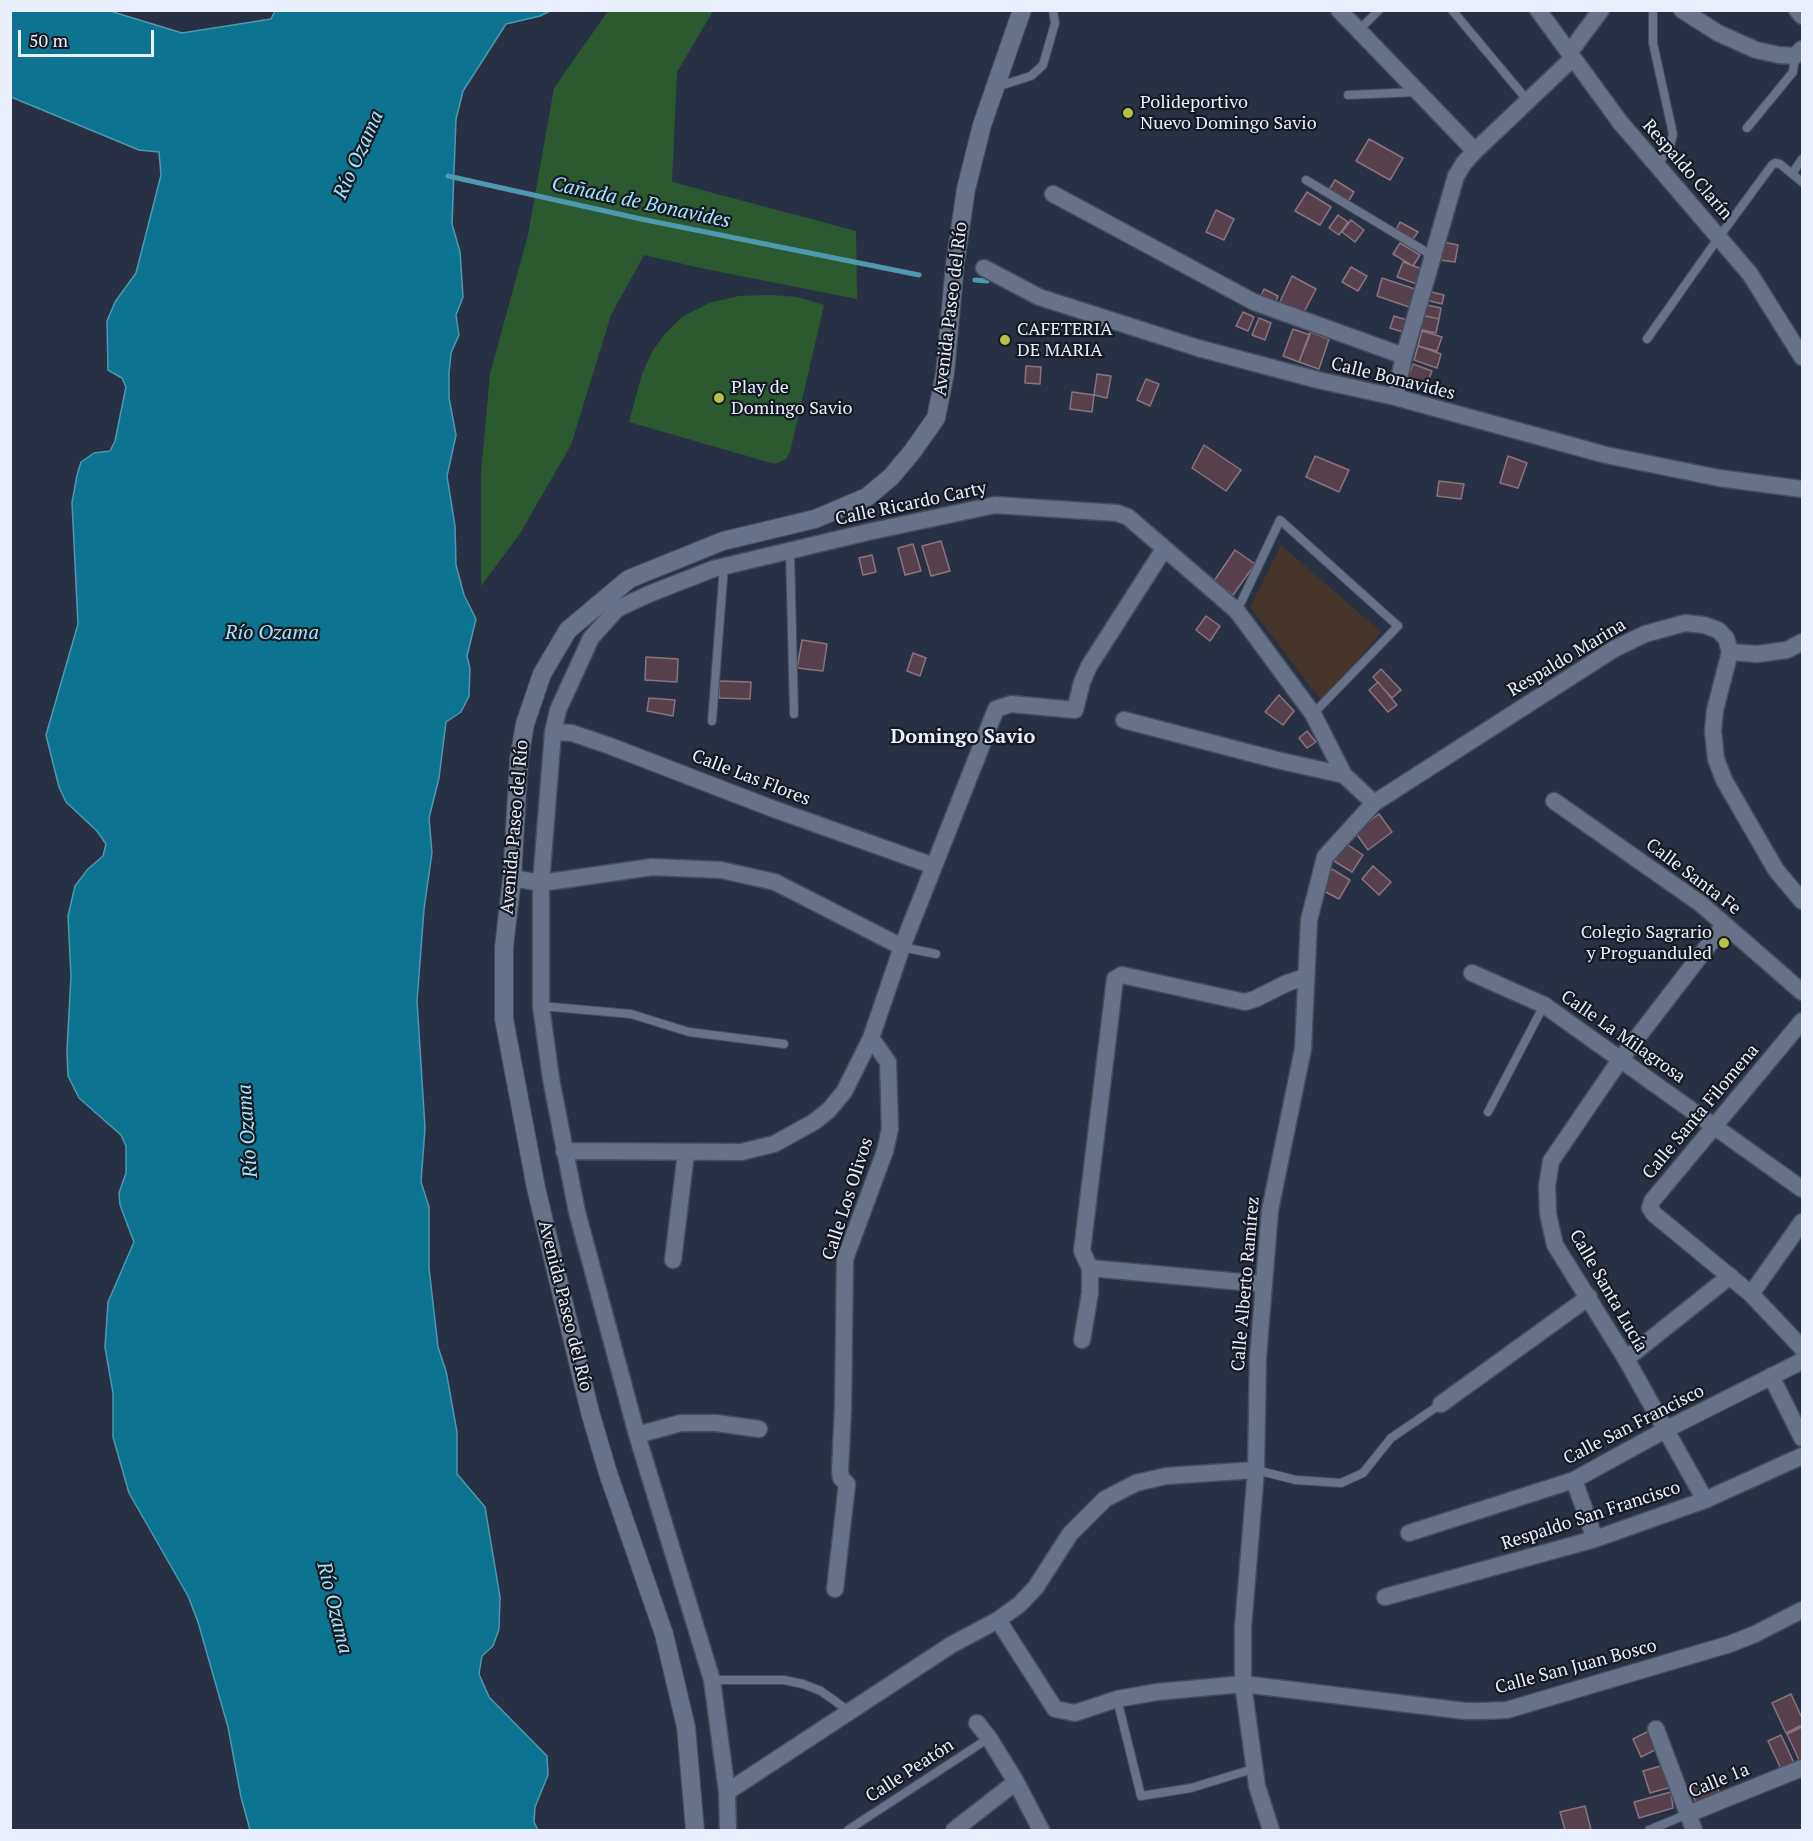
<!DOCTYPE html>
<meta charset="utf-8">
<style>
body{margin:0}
#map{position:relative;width:1813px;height:1841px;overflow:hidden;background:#283144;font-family:"PT Serif",serif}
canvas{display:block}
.frame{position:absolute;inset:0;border:12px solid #e9effc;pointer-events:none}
.scale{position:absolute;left:18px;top:30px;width:136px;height:27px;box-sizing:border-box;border:3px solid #e9effc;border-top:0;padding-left:8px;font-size:18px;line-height:21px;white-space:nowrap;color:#e9effc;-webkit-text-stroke:4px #151921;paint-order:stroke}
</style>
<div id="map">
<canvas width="1813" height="1841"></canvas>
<div class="frame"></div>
<div class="scale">50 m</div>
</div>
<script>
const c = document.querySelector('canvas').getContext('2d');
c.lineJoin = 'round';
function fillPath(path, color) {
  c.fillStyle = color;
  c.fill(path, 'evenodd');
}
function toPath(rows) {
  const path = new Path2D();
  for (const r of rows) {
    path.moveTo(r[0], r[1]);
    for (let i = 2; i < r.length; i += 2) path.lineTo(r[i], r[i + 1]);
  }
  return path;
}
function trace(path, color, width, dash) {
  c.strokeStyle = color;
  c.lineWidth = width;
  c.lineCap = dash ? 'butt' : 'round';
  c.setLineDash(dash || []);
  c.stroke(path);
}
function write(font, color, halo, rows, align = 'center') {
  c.font = font + ' "PT Serif",serif';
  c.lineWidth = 4.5;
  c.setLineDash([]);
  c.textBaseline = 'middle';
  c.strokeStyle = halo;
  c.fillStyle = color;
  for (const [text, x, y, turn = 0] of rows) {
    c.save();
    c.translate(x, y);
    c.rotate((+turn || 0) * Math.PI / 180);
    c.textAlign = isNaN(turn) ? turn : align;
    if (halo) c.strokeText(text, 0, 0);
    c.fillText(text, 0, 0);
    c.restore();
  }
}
fillPath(toPath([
 [1281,545,1381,632,1323,703,1250,607]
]), '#45352a');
fillPath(toPath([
 [608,11,713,11,677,72,672,182,856,231,857,299,710,270,644,255,611,315,571,445,519,535,481,586,481,473,490,374,528,235,554,88],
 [770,295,797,297,824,305,790,452,786,459,775,464,629,422,642,374,652,352,664,335,682,317,709,303,739,296]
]), '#2b5a31');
const water = toPath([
 [10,11,110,11,182,33,271,19,275,11,550,11,540,16,506,24,463,91,456,119,452,224,460,252,463,297,456,315,459,335,451,353,449,373,449,398,456,435,447,476,455,526,456,565,464,595,476,619,467,656,470,669,469,696,461,712,446,722,439,778,429,818,432,853,424,909,417,1001,425,1128,421,1182,429,1207,429,1268,438,1347,446,1371,457,1432,457,1474,485,1507,500,1597,499,1629,493,1646,482,1656,479,1674,489,1697,547,1756,548,1775,535,1807,534,1822,538,1830,250,1830,241,1797,228,1727,198,1622,188,1596,129,1493,113,1437,113,1393,105,1347,108,1302,134,1242,120,1205,119,1193,126,1173,126,1146,121,1135,79,1098,68,1076,67,1050,71,976,68,916,75,886,88,869,103,856,106,844,97,831,66,802,59,787,46,735,78,624,72,503,77,475,81,462,94,453,110,451,115,441,126,387,122,378,108,370,107,321,115,302,136,273,161,175,159,152,139,150,11,97,10,11]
]);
fillPath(water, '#0c7390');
trace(water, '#4e98b0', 1.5);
trace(toPath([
 [448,176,641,219,919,275],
 [975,280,987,281]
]), '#4e98b0', 5);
const building = toPath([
 [1369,139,1403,158,1390,180,1356,161,1369,139],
 [1335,180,1354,192,1348,202,1329,190,1335,180],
 [1307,192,1331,207,1320,225,1295,211,1307,192],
 [1216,210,1234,219,1224,240,1206,232,1216,210],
 [1338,215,1348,222,1339,235,1329,228,1338,215],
 [1351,220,1364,230,1355,242,1342,232,1351,220],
 [1400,222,1418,232,1413,239,1396,230,1400,222],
 [1443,242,1458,245,1455,262,1440,260,1443,242],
 [1400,243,1420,255,1413,266,1393,254,1400,243],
 [1403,262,1422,269,1417,284,1397,277,1403,262],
 [1351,267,1367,276,1358,291,1342,282,1351,267],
 [1292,276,1316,289,1302,316,1279,304,1292,276],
 [1382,278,1415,289,1409,307,1377,296,1382,278],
 [1264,289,1278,296,1273,309,1258,302,1264,289],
 [1427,291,1444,295,1442,304,1426,300,1427,291],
 [1423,304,1441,308,1439,319,1421,315,1423,304],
 [1243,312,1254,317,1248,331,1236,326,1243,312],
 [1421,315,1439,319,1436,333,1418,329,1421,315],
 [1394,316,1407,320,1403,332,1390,328,1394,316],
 [1259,318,1271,323,1265,340,1252,335,1259,318],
 [1293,329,1310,335,1299,362,1283,356,1293,329],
 [1422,331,1442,337,1437,351,1418,346,1422,331],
 [1310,332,1329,339,1319,369,1299,362,1310,332],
 [1418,346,1441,354,1437,368,1414,360,1418,346],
 [1413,364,1432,371,1426,386,1407,379,1413,364],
 [1026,366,1041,367,1040,384,1025,383,1026,366],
 [1097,374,1111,376,1107,398,1094,395,1097,374],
 [1146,379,1159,384,1150,406,1137,400,1146,379],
 [1072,392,1094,395,1092,412,1070,409,1072,392],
 [1204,445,1241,470,1226,491,1192,468,1204,445],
 [1315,456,1349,470,1339,492,1306,477,1315,456],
 [1508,456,1527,463,1518,488,1500,483,1508,456],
 [1439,481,1464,484,1461,499,1437,496,1439,481],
 [941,541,950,571,931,576,922,546,941,541],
 [913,544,921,571,905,575,898,548,913,544],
 [1235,550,1255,564,1233,595,1214,581,1235,550],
 [872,555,876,572,863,575,859,558,872,555],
 [1206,616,1220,626,1210,641,1196,630,1206,616],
 [802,640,827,644,823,671,797,668,802,640],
 [913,653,926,658,920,676,907,671,913,653],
 [646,657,678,659,677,682,645,680,646,657],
 [1381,669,1401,690,1392,698,1373,677,1381,669],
 [719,681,751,682,750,699,719,698,719,681],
 [1378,682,1397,705,1388,712,1369,690,1378,682],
 [1279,695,1294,711,1283,725,1265,712,1279,695],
 [649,698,675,700,673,716,647,711,649,698],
 [1307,731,1316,742,1307,748,1299,738,1307,731],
 [1379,814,1392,832,1368,850,1355,832,1379,814],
 [1345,843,1363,855,1352,872,1334,861,1345,843],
 [1373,866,1391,882,1379,895,1362,879,1373,866],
 [1332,869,1350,880,1339,899,1320,889,1332,869],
 [1791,1694,1802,1718,1802,1725,1786,1733,1772,1703,1791,1694],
 [1802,1727,1802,1761,1800,1762,1787,1734,1802,1727],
 [1649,1731,1657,1749,1641,1757,1633,1739,1649,1731],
 [1781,1735,1796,1767,1783,1773,1768,1741,1781,1735],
 [1664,1765,1671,1787,1650,1793,1643,1771,1664,1765],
 [1713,1778,1722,1798,1698,1808,1690,1788,1713,1778],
 [1671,1792,1673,1808,1639,1818,1634,1802,1671,1792],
 [1585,1806,1591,1830,1565,1830,1560,1812,1585,1806]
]);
fillPath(building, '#56404c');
trace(building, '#8b727f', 1.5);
const lane = toPath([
 [1452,10,1528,101],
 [1653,10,1653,43,1673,134,1670,146,1657,166],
 [1358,31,1379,10],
 [996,87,1031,76,1043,65,1055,23,1053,10],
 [1348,95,1417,92],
 [1747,128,1793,72,1795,56],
 [1792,174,1802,159],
 [1306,180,1433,256],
 [1647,339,1719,237,1772,165,1775,163,1780,164,1802,182],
 [790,552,794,714],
 [1237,611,1280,520,1398,626,1313,714],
 [712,721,724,566],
 [902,947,936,954],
 [541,1006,631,1014,689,1032,784,1044],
 [1488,1112,1544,1005],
 [1256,1470,1296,1480,1341,1483,1363,1473,1391,1438,1441,1404],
 [712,1680,784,1680,803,1684,821,1691,850,1712],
 [1117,1699,1141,1796,1191,1788,1253,1769],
 [848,1830,989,1738],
 [1649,1830,1688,1814]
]);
const street = toPath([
 [1339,10,1475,151],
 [1538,10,1620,122,1750,274,1802,357],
 [1682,10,1718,33,1756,50,1779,55,1795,56,1802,49],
 [1797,10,1802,16],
 [1569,53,1601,10],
 [1053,194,1254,302,1404,356,1395,397],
 [984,268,1039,297,1198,348,1318,380,1395,397,1606,455,1719,478,1802,489],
 [1404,356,1456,176,1464,163,1475,151,1573,58],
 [1730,652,1757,654,1787,650,1802,642],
 [1124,720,1277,760,1344,775],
 [553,732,572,733,610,746,771,808,934,866],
 [1554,801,1701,904,1802,992],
 [512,878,541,883,652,867,721,870,775,882,902,947],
 [1472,973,1544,1005,1802,1189],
 [1802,1021,1652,1201,1650,1208,1654,1214,1751,1294,1802,1348],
 [564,1151,741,1152,774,1144,814,1122,829,1110,844,1092,871,1038,902,947,996,709,1011,704,1075,710,1082,682,1089,666,1164,549],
 [673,1260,686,1153],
 [1090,1268,1263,1284],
 [1751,1294,1802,1222],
 [1082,1340,1090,1293,1090,1268,1082,1251,1115,979,1122,975,1245,1002,1255,999,1287,983,1306,977],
 [1626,1359,1730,1276],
 [1771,1376,1802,1438],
 [1441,1404,1589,1297],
 [637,1435,681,1423,716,1423,759,1429],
 [1574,1480,1595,1539],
 [1705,1500,1626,1359,1555,1245,1548,1214,1547,1186,1551,1161,1620,1060,1724,925],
 [1409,1533,1574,1480,1665,1430,1802,1361],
 [835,1589,847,1484,841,1478,840,1471,843,1408,845,1259,885,1151,890,1129,888,1062,871,1038],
 [1385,1597,1595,1539,1705,1500,1802,1456],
 [998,1620,1055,1709,1075,1713,1117,1699,1157,1692,1243,1684,1465,1711,1483,1711,1507,1710,1730,1644,1755,1634,1802,1610],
 [977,1723,989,1738,1016,1782,1041,1830],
 [1656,1729,1694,1830],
 [727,1792,951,1645,998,1620,1020,1604,1036,1587,1070,1534,1105,1499,1136,1483,1166,1476,1256,1470],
 [1688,1814,1802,1768],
 [728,1830,727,1792,712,1680,637,1435,577,1212,551,1079,541,1006,541,883,553,732,558,710,591,638,617,609,649,594,713,569,868,532,995,505,1117,513,1128,517,1237,611,1313,714,1344,775,1374,803],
 [954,1830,1016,1782],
 [1271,1830,1257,1786,1243,1684,1243,1627,1256,1470,1258,1357,1270,1210,1303,1049,1309,920,1325,857,1374,803,1614,649,1645,634,1685,623,1704,625,1718,630,1726,638,1730,652,1715,710,1713,731,1716,759,1724,780,1776,870,1802,901]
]);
const secondary = toPath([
 [695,1830,686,1727,664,1634,608,1473,590,1412,536,1188,504,1019,504,947,512,878,519,759,525,724,542,674,568,630,629,579,723,541,815,519,867,497,891,477,912,452,936,418,945,373,955,264,966,189,982,125,1022,10]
]);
trace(lane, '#454c5c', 10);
trace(street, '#454c5c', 19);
trace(secondary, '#454c5c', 20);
trace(lane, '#677187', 8);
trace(street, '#677187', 16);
trace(secondary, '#677187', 18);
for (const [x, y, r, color] of [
 [1128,113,6,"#b7c147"],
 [1005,340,6,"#b7c147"],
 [719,398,6,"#b7c147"],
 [1724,943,6,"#b7c147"]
]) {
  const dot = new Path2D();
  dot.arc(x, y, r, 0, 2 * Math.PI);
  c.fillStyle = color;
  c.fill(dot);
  trace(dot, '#151921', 2);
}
write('18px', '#e9effc', '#151921', [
 ["Polideportivo",1140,103],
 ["Nuevo Domingo Savio",1140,124],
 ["CAFETERIA",1017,330],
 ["DE MARIA",1017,351],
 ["Play de",731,388],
 ["Domingo Savio",731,409],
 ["Colegio Sagrario",1712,933,"right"],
 ["y Proguanduled",1712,954,"right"]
], 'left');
write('18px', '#e9effc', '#151921', [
 ["Respaldo Clarín",1687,170,49],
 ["Avenida Paseo del Río",951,309,-83],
 ["Calle Bonavides",1393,379,14],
 ["Calle Ricardo Carty",911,504,-12],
 ["Respaldo Marina",1567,658,-31],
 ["Calle Las Flores",751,778,21],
 ["Avenida Paseo del Río",515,827,-85],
 ["Calle Santa Fe",1693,877,37],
 ["Calle La Milagrosa",1623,1037,35],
 ["Calle Santa Filomena",1701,1112,-50],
 ["Calle Los Olivos",848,1199,-72],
 ["Calle Alberto Ramírez",1246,1284,-85],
 ["Calle Santa Lucía",1608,1291,60],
 ["Avenida Paseo del Río",565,1306,76],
 ["Calle San Francisco",1634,1425,-27],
 ["Respaldo San Francisco",1591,1516,-18],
 ["Calle San Juan Bosco",1576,1667,-15],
 ["Calle Peatón",910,1771,-33],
 ["Calle 1a",1719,1781,-22]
]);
write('italic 20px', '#a3e5fe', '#151921', [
 ["Río Ozama",359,155,-66],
 ["Cañada de Bonavides",641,203,12],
 ["Río Ozama",272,633],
 ["Río Ozama",248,1131,-94],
 ["Río Ozama",334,1608,76]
]);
write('bold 20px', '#e9effc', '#151921', [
 ["Domingo Savio",963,737]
]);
</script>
